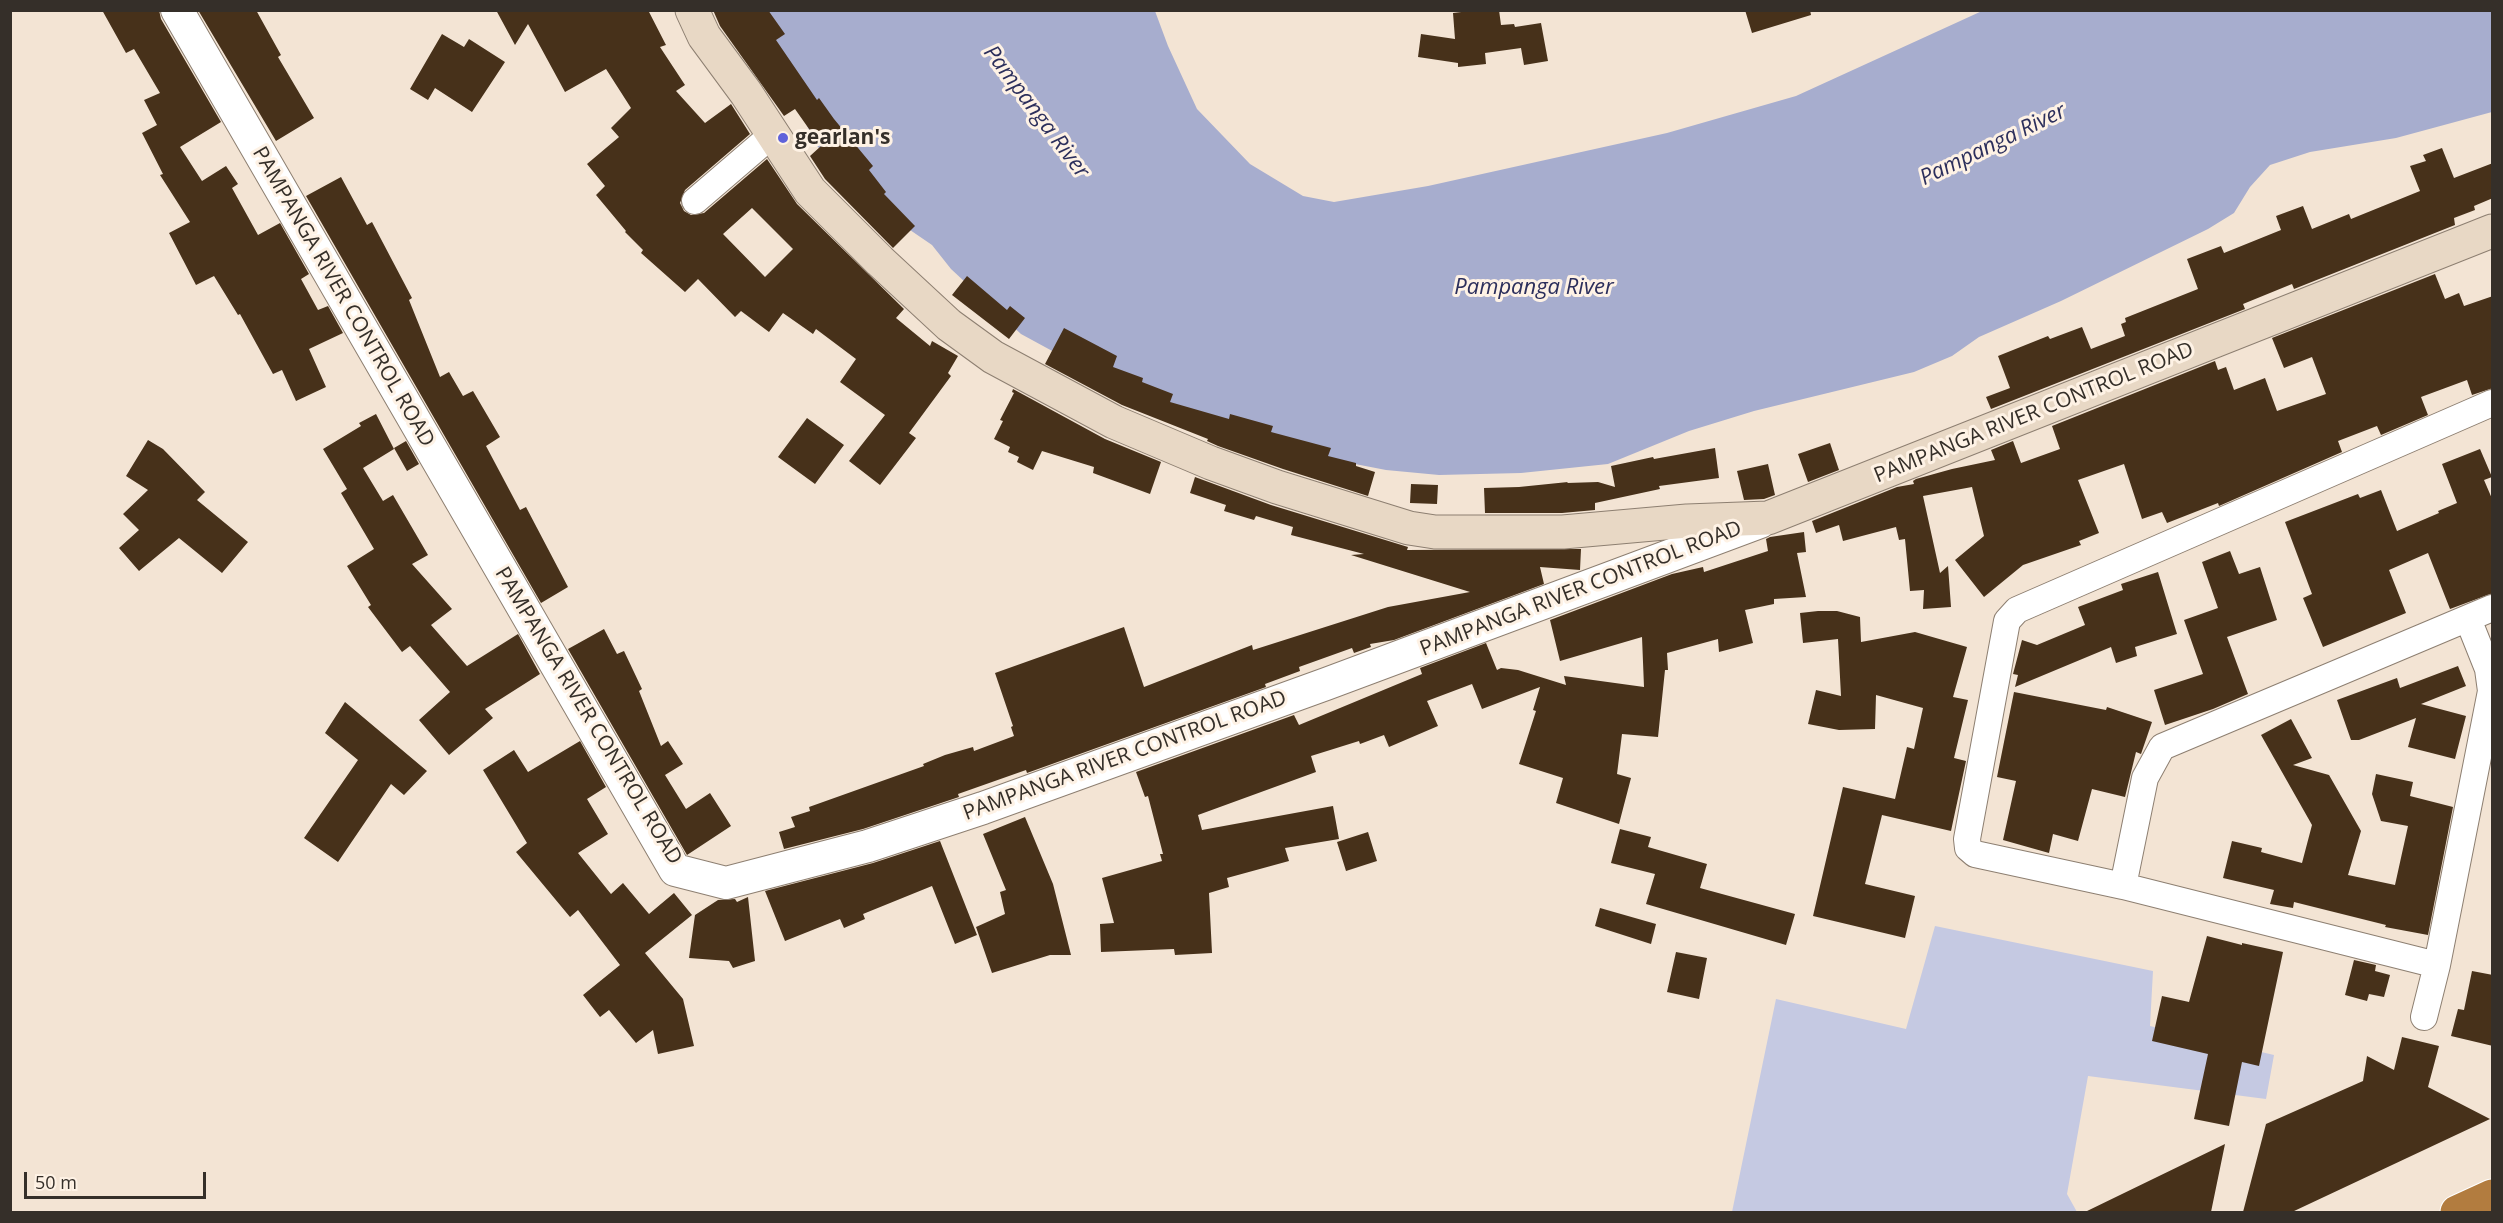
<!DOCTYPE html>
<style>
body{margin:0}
#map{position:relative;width:2503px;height:1223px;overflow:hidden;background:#f3e4d4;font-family:"Open Sans",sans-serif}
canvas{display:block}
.frame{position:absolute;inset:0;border:12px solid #352f29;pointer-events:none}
.scale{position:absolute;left:24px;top:1172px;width:182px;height:27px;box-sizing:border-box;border:3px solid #352f29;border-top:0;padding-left:8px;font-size:18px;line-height:21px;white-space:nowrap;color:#352f29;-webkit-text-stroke:4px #fef2e5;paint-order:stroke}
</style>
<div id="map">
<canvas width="2503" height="1223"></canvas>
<div class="frame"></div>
<div class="scale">50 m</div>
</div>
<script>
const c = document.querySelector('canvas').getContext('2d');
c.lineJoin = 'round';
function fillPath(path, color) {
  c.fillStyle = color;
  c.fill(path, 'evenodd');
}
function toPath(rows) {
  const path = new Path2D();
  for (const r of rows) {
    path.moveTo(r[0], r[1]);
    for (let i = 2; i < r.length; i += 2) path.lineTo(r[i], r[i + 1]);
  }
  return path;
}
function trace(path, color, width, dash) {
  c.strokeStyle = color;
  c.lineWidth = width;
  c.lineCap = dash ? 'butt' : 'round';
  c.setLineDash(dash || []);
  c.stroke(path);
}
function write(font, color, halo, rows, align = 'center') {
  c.font = font + ' "Open Sans",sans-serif';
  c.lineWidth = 6;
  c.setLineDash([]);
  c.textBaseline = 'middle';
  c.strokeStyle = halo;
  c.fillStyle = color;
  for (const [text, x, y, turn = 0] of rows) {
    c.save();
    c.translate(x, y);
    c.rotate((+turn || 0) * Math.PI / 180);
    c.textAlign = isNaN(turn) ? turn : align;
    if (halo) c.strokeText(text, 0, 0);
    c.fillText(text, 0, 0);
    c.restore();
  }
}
fillPath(toPath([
 [1935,926,2153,971,2150,1026,2274,1055,2266,1099,2088,1076,2067,1194,2077,1212,1732,1212,1776,999,1906,1029]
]), '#c5c9e2');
fillPath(toPath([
 [754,11,1155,11,1168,46,1197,109,1250,164,1303,196,1334,202,1428,186,1667,133,1796,96,1982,11,2492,11,2492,112,2396,138,2310,152,2270,165,2250,187,2234,213,2208,229,2061,301,1979,337,1952,356,1914,372,1754,411,1689,431,1608,464,1521,473,1439,475,1386,470,1288,451,1078,365,1021,334,951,269,932,245,872,204,816,145]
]), '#a7adce');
fillPath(toPath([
 [102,10,159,10,161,19,221,122,180,147,202,181,226,166,238,184,232,188,258,235,280,223,309,274,301,279,318,310,328,306,343,333,309,349,326,387,296,401,282,370,273,374,240,314,238,315,214,276,196,285,169,233,190,222,160,175,163,174,142,133,157,125,144,100,160,93,134,49,126,53],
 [198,10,256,10,281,55,278,57,314,118,276,141],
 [496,10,648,10,666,45,660,47,685,85,676,91,705,123,731,104,750,134,685,190,680,203,684,211,691,215,704,213,767,159,797,204,904,309,896,318,930,346,932,341,958,356,948,373,951,376,909,433,916,438,880,485,849,461,885,415,840,382,856,359,816,329,813,334,783,313,769,332,741,311,735,317,698,279,685,292,641,253,643,250,625,232,626,231,596,195,605,186,587,164,619,137,611,128,631,108,606,69,565,92,528,24,515,45],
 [752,208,793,249,765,277,723,234],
 [713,10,768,10,785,34,776,40,817,100,819,98,834,119,873,166,869,170,886,192,884,194,915,226,893,248,825,179,810,156,821,146,795,109,784,116,720,26],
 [1478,10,1499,10,1501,25,1514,24,1515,27,1541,23,1548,61,1524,65,1521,48,1485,53,1486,64,1458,67,1458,63,1418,57,1421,34,1455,39,1453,13],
 [1745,10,1810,10,1811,15,1752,33],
 [442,34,464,47,469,39,505,62,472,112,435,88,428,100,410,89],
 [2442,148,2454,178,2493,163,2493,198,2474,206,2475,210,2454,218,2455,225,2294,289,2292,284,2243,304,2245,309,1991,409,1986,397,2010,388,1998,356,2048,336,2050,339,2082,327,2091,349,2125,336,2121,324,2126,322,2125,318,2198,289,2187,259,2221,246,2224,253,2281,230,2276,216,2303,206,2312,229,2349,214,2351,219,2420,191,2410,166,2426,161,2423,155],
 [341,177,367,225,372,222,412,298,409,300,440,377,449,372,463,396,473,391,500,437,486,446,520,510,526,507,568,587,541,603,306,196],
 [2435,274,2445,299,2459,293,2464,306,2493,296,2493,388,2472,395,2467,380,2421,397,2428,415,2381,435,2377,426,2338,441,2342,452,2219,506,2218,503,2167,523,2162,512,2142,519,2124,464,2078,480,2099,533,2079,541,2081,545,2023,565,1984,597,1955,560,1984,536,1972,487,1923,496,1940,573,1948,566,1951,607,1923,609,1924,590,1910,591,1905,539,1899,540,1896,527,1843,541,1839,525,1816,533,1812,521,1897,487,1914,484,1913,481,1916,479,1952,469,1995,460,1991,450,2013,441,2021,463,2060,449,2052,426,2215,361,2218,370,2226,367,2234,390,2265,378,2277,411,2326,394,2312,357,2284,368,2272,338],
 [967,276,1007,310,1010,306,1025,318,1009,339,952,295],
 [1064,328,1117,356,1113,367,1143,378,1142,382,1173,394,1170,402,1229,419,1230,414,1273,426,1271,432,1331,448,1328,456,1356,463,1356,466,1375,472,1368,496,1283,469,1218,446,1207,441,1208,439,1122,405,1045,364],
 [1013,389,1105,439,1161,462,1150,494,1093,473,1094,467,1042,451,1033,470,1017,462,1019,457,1008,452,1010,447,994,439,1003,421,1000,420,1014,393,1012,392],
 [376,414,394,449,363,468,383,501,393,495,428,555,412,564,452,609,431,625,467,666,518,634,540,674,485,709,493,718,449,755,419,720,450,692,410,646,402,652,368,607,371,605,347,566,374,549,341,493,347,489,323,449,361,426,359,423],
 [807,418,844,445,815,484,778,457],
 [148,440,163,449,205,492,197,500,248,542,222,573,179,538,139,571,119,548,139,530,123,514,148,490,126,476],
 [406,441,419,464,407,471,394,448],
 [1830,443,1839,470,1808,482,1798,454],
 [1715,448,1719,478,1659,486,1660,489,1595,503,1595,510,1562,513,1485,513,1484,488,1519,487,1568,482,1567,483,1598,482,1615,487,1611,466,1653,457,1654,459],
 [2480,449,2492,477,2484,480,2493,501,2493,593,2450,609,2428,553,2389,570,2406,613,2323,647,2303,598,2312,594,2285,522,2358,494,2360,498,2381,490,2397,531,2439,513,2438,511,2457,503,2442,464],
 [1768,464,1775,495,1764,499,1744,500,1737,471],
 [1195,477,1271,505,1408,547,1407,550,1581,549,1580,570,1540,567,1544,584,1394,640,1370,644,1371,647,1354,653,1352,648,1299,667,1300,671,1265,684,1266,687,1027,773,1026,770,958,794,959,797,863,829,784,849,779,832,795,827,791,817,810,811,809,807,924,766,923,764,945,755,973,747,974,751,1014,736,1011,727,1013,726,995,673,1124,627,1144,687,1252,645,1253,650,1388,607,1470,592,1351,555,1364,554,1291,535,1293,527,1256,516,1254,520,1224,511,1226,505,1190,493],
 [1411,484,1438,485,1437,504,1410,503],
 [1804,532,1806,552,1797,553,1806,597,1774,599,1774,604,1745,610,1753,643,1719,652,1718,639,1667,653,1668,670,1665,670,1658,737,1622,734,1617,774,1631,778,1619,824,1556,803,1563,778,1519,764,1536,711,1533,710,1540,687,1482,709,1472,684,1427,701,1438,726,1389,747,1384,735,1360,744,1359,741,1311,756,1316,772,1198,815,1202,830,1333,806,1339,839,1285,848,1289,861,1227,878,1229,887,1209,893,1212,953,1175,955,1174,949,1101,952,1100,924,1114,923,1102,878,1162,861,1160,854,1163,854,1148,796,1145,797,1136,772,1294,715,1299,725,1422,674,1420,668,1486,643,1497,670,1501,668,1518,670,1566,685,1564,676,1644,687,1642,637,1560,661,1550,620,1672,574,1703,567,1704,572,1768,551,1766,539,1770,537],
 [2230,551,2239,574,2260,567,2277,620,2227,637,2248,694,2213,709,2165,725,2154,690,2203,674,2184,620,2218,608,2202,562],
 [2158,572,2177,634,2135,647,2137,656,2116,663,2111,647,2015,687,2018,675,2013,674,2022,640,2037,645,2085,625,2078,607,2123,590,2121,584],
 [1818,611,1837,611,1860,617,1861,642,1915,632,1967,647,1953,697,1968,700,1954,758,1966,761,1951,831,1882,815,1865,884,1915,896,1905,938,1813,916,1843,787,1895,799,1907,747,1914,749,1923,708,1876,695,1875,729,1839,730,1808,724,1816,690,1841,696,1838,639,1803,643,1800,613],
 [604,629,617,654,624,651,642,689,639,691,661,746,668,741,683,764,665,775,686,809,710,793,731,826,687,855,568,649],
 [2458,666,2466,686,2421,704,2466,716,2455,759,2408,747,2416,718,2359,740,2351,740,2337,700,2397,678,2400,688],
 [2014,692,2106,710,2107,707,2152,722,2141,754,2136,752,2125,797,2092,789,2078,841,2053,834,2049,853,2003,840,2016,781,1997,777],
 [345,702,427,771,404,795,391,784,338,862,304,838,358,760,325,733],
 [2291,719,2312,758,2293,765,2329,775,2361,831,2348,875,2395,885,2408,826,2381,821,2372,794,2376,774,2413,782,2410,796,2453,807,2428,935,2385,927,2386,925,2294,902,2293,908,2270,904,2274,890,2223,878,2232,841,2262,848,2261,852,2302,863,2312,825,2261,735],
 [580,741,606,787,587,799,608,834,578,853,611,894,623,883,649,914,674,893,692,915,645,953,683,999,694,1046,658,1054,653,1030,636,1043,609,1010,600,1017,583,995,620,965,578,910,570,917,516,852,527,843,483,770,514,750,528,772],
 [1025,817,1053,884,1071,955,1050,955,992,973,976,927,1005,914,1000,892,1006,890,983,834],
 [1620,829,1651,837,1648,847,1707,864,1700,888,1795,914,1786,945,1646,904,1655,874,1611,863],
 [1368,832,1377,861,1346,871,1337,842],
 [940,841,977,935,955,944,932,886,863,914,865,919,844,928,840,919,785,941,765,891,873,863],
 [748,897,755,961,733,968,729,961,689,958,695,915,718,900,735,899,737,902],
 [1600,908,1656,924,1651,944,1595,926],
 [2207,936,2242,945,2242,943,2283,952,2259,1066,2242,1062,2229,1126,2194,1119,2208,1054,2152,1041,2162,996,2189,1002],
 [1676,952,1707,958,1699,999,1667,992],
 [2354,960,2376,965,2375,971,2390,975,2384,997,2369,994,2367,1001,2345,995],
 [2472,971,2493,975,2493,1046,2451,1036,2458,1009,2464,1010],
 [2402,1037,2439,1046,2428,1087,2490,1119,2292,1212,2243,1212,2266,1124,2363,1081,2367,1056,2394,1070],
 [2225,1144,2211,1212,2085,1212]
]), '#47311a');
const minor = toPath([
 [695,201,773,134],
 [2123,886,2145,778,2162,747,2492,608],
 [2437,965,2123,886,1975,854,1968,848,1967,839,2007,621,2017,610,2492,403],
 [2424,1017,2437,965,2491,691,2488,669,2468,619]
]);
const tertiary = toPath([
 [177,10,675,870,726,883,868,846,983,808,1326,684,1760,522]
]);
const secondary = toPath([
 [692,10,704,36,746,93,810,191,880,261,949,325,993,357,1114,422,1211,463,1277,487,1409,528,1435,532,1563,532,1687,521,1768,518,2492,231]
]);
const motorway = toPath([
 [2457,1212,2492,1196]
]);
trace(minor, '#8d7f71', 28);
trace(tertiary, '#8d7f71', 34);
trace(secondary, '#8d7f71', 35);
trace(motorway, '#fff', 35);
trace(minor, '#fff', 26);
trace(tertiary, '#fff', 32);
trace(secondary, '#e8d8c5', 33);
trace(motorway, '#b27c3f', 33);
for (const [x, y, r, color] of [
 [783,138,6,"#5f62da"]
]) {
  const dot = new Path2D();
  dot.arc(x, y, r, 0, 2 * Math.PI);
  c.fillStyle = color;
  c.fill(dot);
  trace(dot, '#fef2e5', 2);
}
write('bold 21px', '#352f29', '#fef2e5', [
 ["gearlan's",795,138]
], 'left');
write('21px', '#352f29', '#fef2e5', [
 ["PAMPANGA RIVER CONTROL ROAD",343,297,60],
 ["PAMPANGA RIVER CONTROL ROAD",2034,413,-22],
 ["PAMPANGA RIVER CONTROL ROAD",1581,589,-21],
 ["PAMPANGA RIVER CONTROL ROAD",588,716,59],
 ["PAMPANGA RIVER CONTROL ROAD",1125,756,-20]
]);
write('italic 22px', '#2c2f5c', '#fef2e5', [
 ["Pampanga River",1036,112,53],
 ["Pampanga River",1993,145,-26],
 ["Pampanga River",1534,288]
]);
</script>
